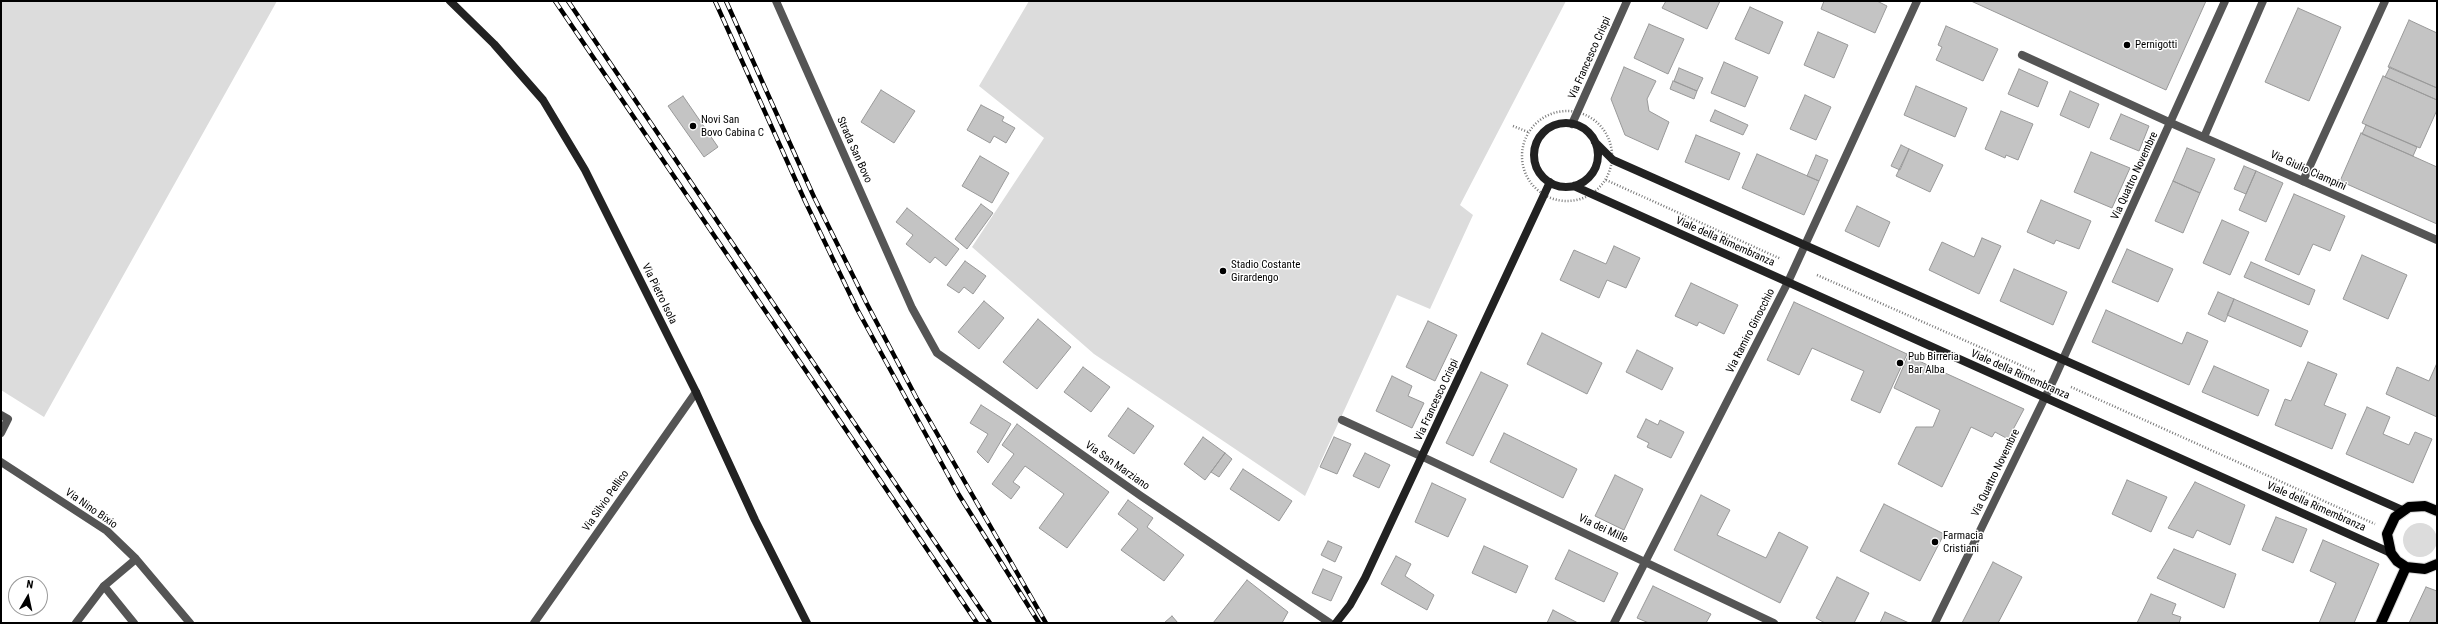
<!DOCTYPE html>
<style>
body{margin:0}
#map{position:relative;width:2438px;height:624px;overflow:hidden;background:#fff;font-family:"Roboto Condensed",sans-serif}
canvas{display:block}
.frame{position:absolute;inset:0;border:2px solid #000;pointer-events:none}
.north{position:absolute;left:8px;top:576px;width:40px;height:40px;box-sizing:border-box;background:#fff;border:1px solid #999;border-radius:50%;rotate:9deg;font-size:11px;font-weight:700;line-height:16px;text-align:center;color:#000}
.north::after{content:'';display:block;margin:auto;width:14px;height:18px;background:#000;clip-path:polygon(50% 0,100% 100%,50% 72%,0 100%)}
</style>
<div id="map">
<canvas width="2438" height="624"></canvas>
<div class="frame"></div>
<div class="north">N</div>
</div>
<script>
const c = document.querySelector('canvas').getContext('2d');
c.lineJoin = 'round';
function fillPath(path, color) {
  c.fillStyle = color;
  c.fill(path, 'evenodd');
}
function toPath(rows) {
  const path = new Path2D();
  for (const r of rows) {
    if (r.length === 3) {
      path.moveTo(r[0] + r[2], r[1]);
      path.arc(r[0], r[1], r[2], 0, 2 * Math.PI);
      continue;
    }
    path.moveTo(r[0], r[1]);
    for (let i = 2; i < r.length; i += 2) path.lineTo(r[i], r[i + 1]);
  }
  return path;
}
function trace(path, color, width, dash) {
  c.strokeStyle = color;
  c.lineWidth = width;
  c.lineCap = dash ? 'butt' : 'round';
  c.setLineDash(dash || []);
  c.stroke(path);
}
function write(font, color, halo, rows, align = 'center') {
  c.font = font + ' "Roboto Condensed",sans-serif';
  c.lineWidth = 3;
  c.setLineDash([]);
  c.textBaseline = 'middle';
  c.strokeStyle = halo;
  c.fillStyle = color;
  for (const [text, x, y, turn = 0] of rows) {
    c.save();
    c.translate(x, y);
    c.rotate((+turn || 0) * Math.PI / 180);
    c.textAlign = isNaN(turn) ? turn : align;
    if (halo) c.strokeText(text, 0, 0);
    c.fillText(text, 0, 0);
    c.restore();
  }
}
fillPath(toPath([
 [1,1,277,1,44,417,1,390],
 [1029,1,1566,1,1460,205,1473,215,1430,309,1397,295,1305,496,1094,354,972,247,1044,138,979,86],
 [2420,540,17]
]), '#dcdcdc');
const building = toPath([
 [1666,1,1720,1,1707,29,1662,8,1666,1],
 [1824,1,1877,1,1887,6,1875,33,1821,9,1824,1],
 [1971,1,2206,1,2166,90,1971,1],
 [1750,7,1783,22,1769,54,1735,39,1750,7],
 [2298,8,2341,27,2309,101,2265,82,2298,8],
 [2409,20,2437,33,2437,88,2388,67,2409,20],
 [1649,24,1684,39,1668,74,1634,58,1649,24],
 [1946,26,1998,49,1983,81,1936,60,1942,47,1938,45,1946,26],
 [1818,32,1848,45,1834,78,1804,65,1818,32],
 [1724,62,1758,77,1745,107,1711,93,1724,62],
 [1624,67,1656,81,1647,99,1649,111,1669,122,1658,150,1625,135,1611,99,1624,67],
 [2390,67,2437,88,2437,100,2385,77,2390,67],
 [1679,68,1703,78,1697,91,1674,81,1679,68],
 [2019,69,2048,82,2038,107,2008,94,2019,69],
 [2383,76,2437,100,2437,110,2420,148,2362,123,2383,76],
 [1673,81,1697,91,1694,99,1670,89,1673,81],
 [1916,86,1967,108,1955,137,1904,115,1916,86],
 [881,90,915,111,894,143,861,122,881,90],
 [2070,91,2099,104,2089,128,2060,115,2070,91],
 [1805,95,1831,107,1816,140,1790,129,1805,95],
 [683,96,718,147,704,157,668,106,683,96],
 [981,105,1004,117,1002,121,1015,128,1006,143,994,136,990,143,967,130,981,105],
 [1715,110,1748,125,1743,135,1710,121,1715,110],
 [2001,111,2033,124,2018,160,2006,155,2005,158,1985,149,2001,111],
 [2121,114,2149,126,2139,151,2110,139,2121,114],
 [2366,125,2417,147,2413,156,2362,134,2366,125],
 [2361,133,2437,167,2437,224,2340,181,2361,133],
 [1696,135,1740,153,1729,180,1685,162,1696,135],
 [1901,145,1909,149,1900,170,1891,166,1901,145],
 [2187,148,2215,159,2200,193,2173,181,2187,148],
 [1909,149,1943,165,1930,192,1896,176,1909,149],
 [2091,152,2130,168,2112,208,2074,192,2091,152],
 [1757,154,1819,181,1804,215,1742,188,1757,154],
 [1816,155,1828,160,1819,181,1807,176,1816,155],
 [980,156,1009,173,992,203,962,186,980,156],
 [2244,166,2256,171,2246,194,2234,189,2244,166],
 [2256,171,2283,183,2266,222,2239,210,2256,171],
 [2173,181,2200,193,2183,233,2155,221,2173,181],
 [2294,194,2345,216,2330,251,2313,244,2299,275,2265,260,2294,194],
 [2041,200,2091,221,2079,249,2056,240,2054,244,2027,232,2041,200],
 [981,204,993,213,967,249,955,239,981,204],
 [1857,206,1890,222,1879,247,1845,231,1857,206],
 [907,208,959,249,946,266,935,257,930,263,906,244,913,235,896,222,907,208],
 [2222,220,2249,232,2230,275,2203,263,2222,220],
 [1982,238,2001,246,1979,294,1929,270,1942,242,1974,257,1982,238],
 [1614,246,1640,258,1626,288,1607,280,1599,298,1560,280,1574,250,1606,264,1614,246],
 [2127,249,2173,269,2158,302,2112,282,2127,249],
 [2362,255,2407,275,2388,319,2343,299,2362,255],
 [965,261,986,276,973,294,964,287,959,293,947,285,965,261],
 [2251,262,2315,290,2309,305,2244,277,2251,262],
 [2014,269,2067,292,2053,325,2000,301,2014,269],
 [1691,283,1738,305,1724,334,1699,322,1697,326,1675,316,1691,283],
 [2218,292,2234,299,2225,322,2208,314,2218,292],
 [2234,299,2308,331,2301,347,2227,315,2234,299],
 [984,301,1004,318,979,349,958,332,984,301],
 [1794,302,1907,354,1880,413,1851,400,1864,371,1812,348,1799,375,1767,360,1794,302],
 [2106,310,2182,344,2187,332,2208,341,2189,385,2092,342,2106,310],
 [1038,319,1071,347,1037,389,1003,362,1038,319],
 [1428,321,1457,335,1435,381,1406,367,1428,321],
 [1542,333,1602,363,1587,394,1527,364,1542,333],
 [1637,350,1673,368,1662,390,1626,372,1637,350],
 [1908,356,2024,409,2008,439,1995,432,1992,437,1971,427,1942,487,1898,464,1916,427,1933,427,1940,410,1894,388,1908,356],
 [2308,362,2337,374,2324,405,2346,414,2332,449,2275,425,2285,399,2291,401,2308,362],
 [2437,363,2437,417,2386,394,2397,367,2429,381,2437,363],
 [2214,366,2269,390,2258,416,2202,392,2214,366],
 [1083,367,1110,387,1091,412,1064,392,1083,367],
 [1481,372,1508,385,1473,456,1446,443,1481,372],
 [1392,376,1412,386,1408,396,1424,403,1412,428,1376,411,1392,376],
 [981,405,1011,424,988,463,977,452,988,434,970,423,981,405],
 [2367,407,2390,417,2383,434,2409,445,2415,432,2432,439,2413,483,2346,454,2367,407],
 [1128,408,1154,426,1134,454,1108,436,1128,408],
 [1646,419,1658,425,1660,420,1684,432,1671,458,1647,447,1649,443,1637,437,1646,419],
 [1017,424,1109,492,1067,548,1039,528,1064,494,1025,466,1013,482,1020,487,1011,499,992,484,1014,454,1002,445,1017,424],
 [1504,433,1577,469,1563,498,1490,462,1504,433],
 [1203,437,1225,453,1205,480,1184,464,1203,437],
 [1334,437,1351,444,1337,474,1320,467,1334,437],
 [1225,453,1232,459,1219,477,1211,472,1225,453],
 [1365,453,1390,465,1379,488,1353,476,1365,453],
 [1243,469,1292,501,1279,521,1230,489,1243,469],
 [1615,475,1643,489,1624,530,1595,516,1615,475],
 [2127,480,2167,497,2151,532,2112,514,2127,480],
 [2195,482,2245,505,2230,545,2197,530,2193,538,2168,528,2195,482],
 [1432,483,1466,499,1448,537,1415,522,1432,483],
 [1701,495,1730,510,1717,535,1766,558,1779,532,1808,547,1780,603,1674,550,1701,495],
 [1128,500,1153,518,1147,527,1184,555,1164,581,1121,550,1138,529,1118,514,1128,500],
 [1884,504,1944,534,1920,581,1860,551,1884,504],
 [2276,517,2307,529,2293,563,2262,550,2276,517],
 [2323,540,2379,564,2354,623,2319,623,2336,583,2310,571,2323,540],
 [1328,541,1342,547,1335,562,1321,555,1328,541],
 [1484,546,1528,566,1516,593,1472,573,1484,546],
 [2174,549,2236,574,2224,608,2157,578,2174,549],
 [1569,550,1618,573,1604,602,1555,579,1569,550],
 [1396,556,1411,564,1405,576,1434,595,1427,610,1381,584,1396,556],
 [1993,562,2022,577,1998,623,1962,623,1993,562],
 [1323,569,1342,577,1331,601,1312,593,1323,569],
 [1837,577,1869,593,1854,623,1825,623,1816,618,1837,577],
 [1247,580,1288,612,1282,623,1213,623,1247,580],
 [1653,586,1711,614,1706,623,1649,623,1637,618,1653,586],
 [2426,587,2437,591,2437,623,2409,623,2426,587],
 [2151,594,2176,604,2172,614,2181,617,2179,623,2137,623,2151,594],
 [1553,610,1578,623,1547,623,1553,610],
 [1885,612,1909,623,1880,623,1885,612],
 [1172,616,1178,623,1164,623,1172,616]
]);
fillPath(building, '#c4c4c4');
trace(building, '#999', 1);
const primary = toPath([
 [2437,511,2425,506,2409,507,2395,517,2387,534,2391,553,2397,561,2406,567,2425,569,2437,564],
 [2381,623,2406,567]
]);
trace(primary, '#dbdbdb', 12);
trace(toPath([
 [1567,156,45],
 [1513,126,1528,132],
 [1606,180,1781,259],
 [1817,275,2036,372],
 [2071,387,2375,524]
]), '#777', 2.5, [1, 2]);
trace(toPath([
 [2022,55,2171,123],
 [2204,137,2263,1],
 [2303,181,2385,1],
 [1,415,8,419,1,433],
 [1342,420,1423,457],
 [104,586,134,623]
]), '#555', 8);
trace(toPath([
 [776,1,912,308,937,353,1141,496,1330,623],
 [2171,123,2437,240],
 [1572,124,1627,1],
 [1423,457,1774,623],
 [1,462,107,531,136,559,190,623],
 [76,623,104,586,136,559],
 [534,623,696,392],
 [1614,623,1788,282,1917,1],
 [1935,623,2054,379,2225,1]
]), '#555', 8);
trace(toPath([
 [450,1,494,44,543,100,585,170,696,392,755,520,807,623],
 [1566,155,32],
 [1595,142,1613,160,2402,510],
 [1574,186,2391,553],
 [1336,623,1350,605,1365,578,1550,182]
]), '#222', 8);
trace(primary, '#000', 10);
const rail = toPath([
 [555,1,977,623],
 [568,1,990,623],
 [715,1,805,201,857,309,959,495,1039,623],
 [726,1,814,197,867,304,916,397,1046,623]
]);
trace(rail, '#000', 4.5);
trace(rail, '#fff', 3, [9]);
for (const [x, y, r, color] of [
 [2127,45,4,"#000"],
 [693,126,4,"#000"],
 [1223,271,4,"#000"],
 [1900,363,4,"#000"],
 [1935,542,4,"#000"]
]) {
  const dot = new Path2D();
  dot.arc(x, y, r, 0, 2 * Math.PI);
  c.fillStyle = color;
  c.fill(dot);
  trace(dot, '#fff', 1.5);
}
write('11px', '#000', '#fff', [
 ["Pernigotti",2135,45],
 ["Novi San",701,120],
 ["Bovo Cabina C",701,133],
 ["Stadio Costante",1231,265],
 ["Girardengo",1231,278],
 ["Pub Birreria",1908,357],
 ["Bar Alba",1908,370],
 ["Farmacia",1943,536],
 ["Cristiani",1943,549]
], 'left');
write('11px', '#000', '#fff', [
 ["Via Francesco Crispi",1590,58,-66],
 ["Strada San Bovo",854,150,66],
 ["Via Giulio Ciampini",2308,171,24],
 ["Via Quattro Novembre",2135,176,-65],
 ["Viale della Rimembranza",1725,242,24],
 ["Via Pietro Isola",659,294,64],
 ["Via Ramiro Ginocchio",1751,331,-63],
 ["Viale della Rimembranza",2020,375,24],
 ["Via Francesco Crispi",1437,400,-65],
 ["Via San Marziano",1117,466,35],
 ["Via Quattro Novembre",1996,473,-64],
 ["Via Silvio Pellico",606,501,-55],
 ["Viale della Rimembranza",2316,507,24],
 ["Via Nino Bixio",91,509,35],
 ["Via dei Mille",1603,529,25]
]);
</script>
